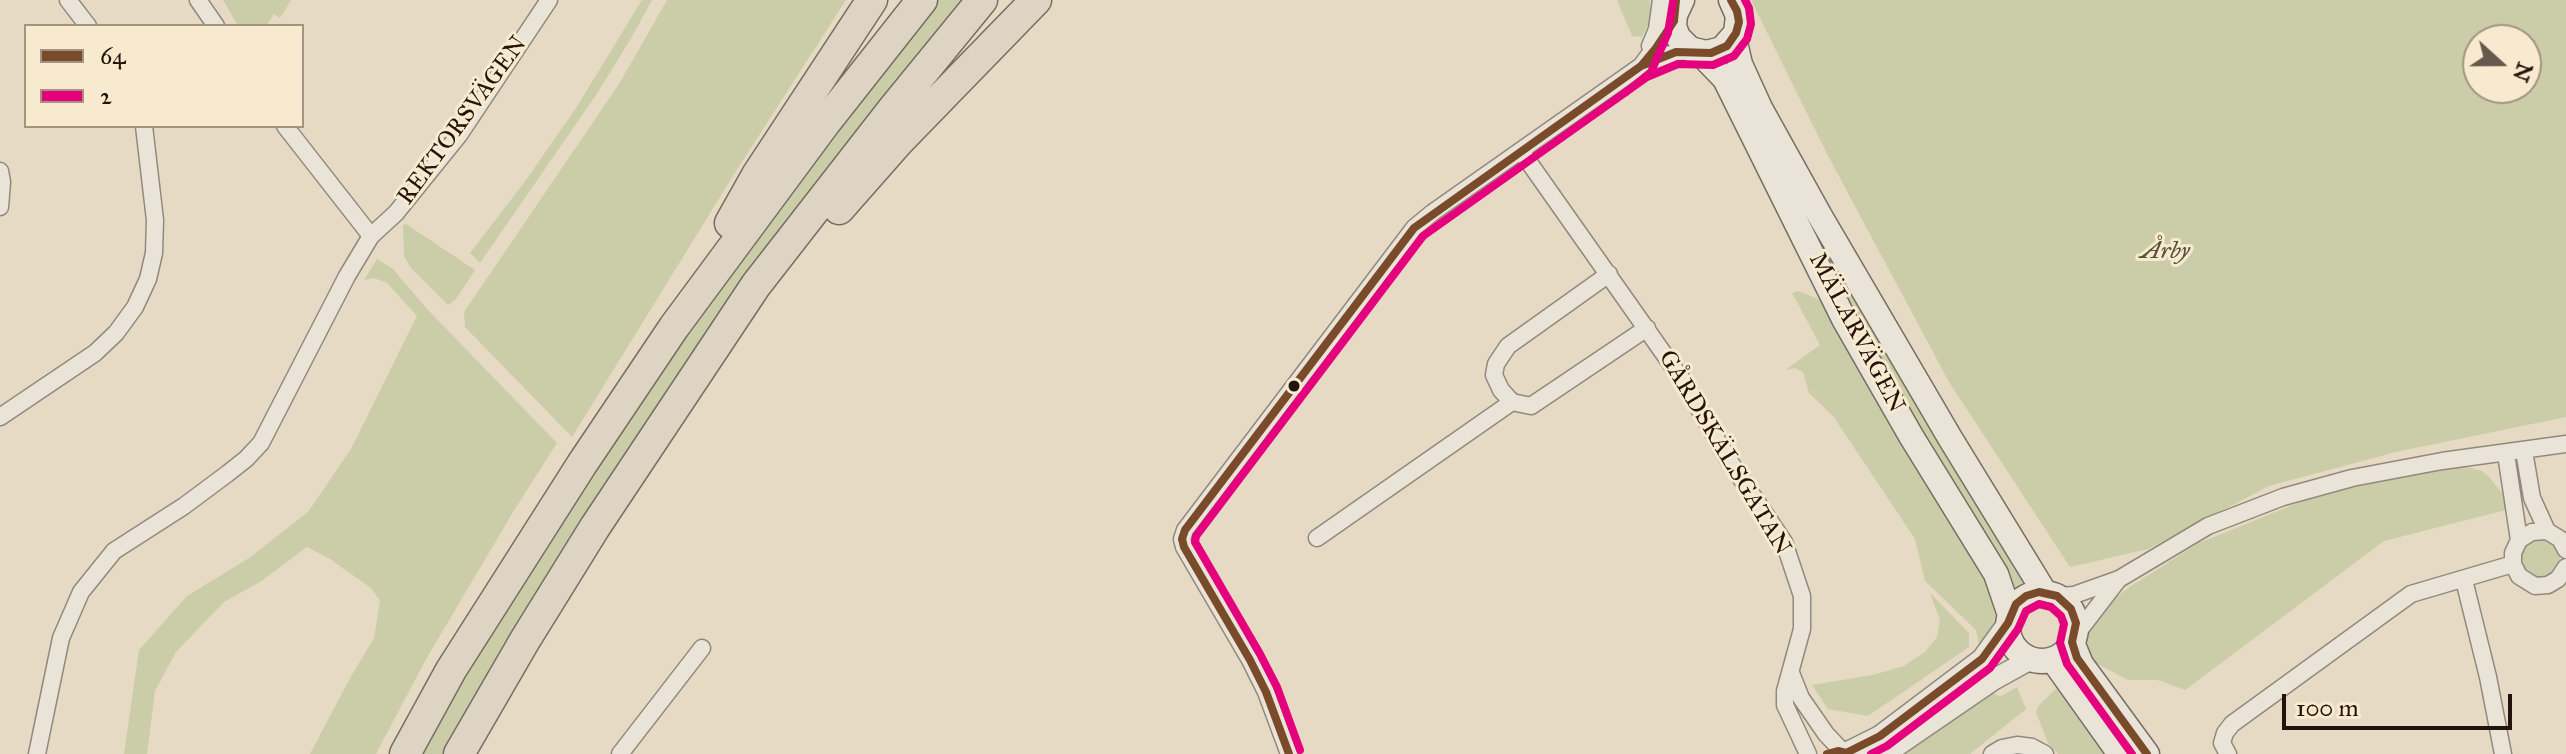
<!DOCTYPE html>
<meta charset="utf-8">
<style>
body{margin:0}
#map{position:relative;width:2566px;height:754px;overflow:hidden;background:#e6dac4;font-family:"IM FELL Great Primer",serif}
canvas{display:block}
.legend{position:absolute;left:24px;top:24px;width:280px;height:104px;box-sizing:border-box;background:#f8eacf;border:2px solid #a29481;margin:0;padding:10px 14px;list-style:none;font-size:24px;color:#22140c}
.legend li{display:flex;align-items:center;gap:16px;height:40px}
.legend b{width:40px;border:2px solid #a29481}
.north{position:absolute;left:2462px;top:24px;width:80px;height:80px;box-sizing:border-box;background:#f8eacf;border:2px solid #a29481;border-radius:50%;rotate:111deg;font-size:22px;font-weight:700;line-height:32px;text-align:center;color:#22140c}
.north::after{content:'';display:block;margin:auto;width:28px;height:36px;background:#67594c;clip-path:polygon(50% 0,100% 100%,50% 72%,0 100%)}
.scale{position:absolute;left:2282px;top:694px;width:230px;height:36px;box-sizing:border-box;border:4px solid #22140c;border-top:0;padding-left:10px;font-size:24px;line-height:28px;white-space:nowrap;color:#22140c;-webkit-text-stroke:6px #f8eacf;paint-order:stroke}
</style>
<div id="map">
<canvas width="2566" height="754"></canvas>
<ul class="legend">
<li><b style="height:10px;background:#7a4b2a"></b>64</li>
<li><b style="height:10px;background:#e5007d"></b>2</li>
</ul>
<div class="north">N</div>
<div class="scale">100 m</div>
</div>
<script>
const c = document.querySelector('canvas').getContext('2d');
c.lineJoin = 'round';
function fillPath(path, color) {
  c.fillStyle = color;
  c.fill(path, 'evenodd');
}
function toPath(rows) {
  const path = new Path2D();
  for (const r of rows) {
    if (r.length === 3) {
      path.moveTo(r[0] + r[2], r[1]);
      path.arc(r[0], r[1], r[2], 0, 2 * Math.PI);
      continue;
    }
    path.moveTo(r[0], r[1]);
    for (let i = 2; i < r.length; i += 2) path.lineTo(r[i], r[i + 1]);
  }
  return path;
}
function trace(path, color, width, dash) {
  c.strokeStyle = color;
  c.lineWidth = width;
  c.lineCap = dash ? 'butt' : 'round';
  c.setLineDash(dash || []);
  c.stroke(path);
}
function write(font, color, halo, rows, align = 'center') {
  c.font = font + ' "IM FELL Great Primer",serif';
  c.lineWidth = 6;
  c.setLineDash([]);
  c.textBaseline = 'middle';
  c.strokeStyle = halo;
  c.fillStyle = color;
  for (const [text, x, y, turn = 0] of rows) {
    c.save();
    c.translate(x, y);
    c.rotate((+turn || 0) * Math.PI / 180);
    c.textAlign = isNaN(turn) ? turn : align;
    if (halo) c.strokeText(text, 0, 0);
    c.fillText(text, 0, 0);
    c.restore();
  }
}
fillPath(toPath([
 [223,0,291,0,280,18,274,14,266,26,238,26],
 [642,0,652,0,630,40,596,95,480,263,470,253,526,180,576,108],
 [667,0,846,0,733,176,572,437,465,327,464,312,619,84],
 [939,0,964,0,896,80,750,276,536,595,443,754,418,754,527,572,609,445,762,225,884,66],
 [1617,0,1650,0,1651,19,1642,37,1632,36],
 [1751,0,2566,0,2566,417,2396,452,2269,486,2148,549,2070,567,1949,382,1826,152],
 [2478,40,2526,40,2526,88,2478,88],
 [406,224,475,270,456,299,448,305,411,268,404,256,403,225],
 [377,259,393,269,427,309,557,443,513,512,425,661,376,754,310,754,349,680,374,638,380,601,371,588,330,559,307,547,260,582,224,602,176,652,155,691,147,754,124,754,139,650,187,596,249,558,308,512,351,449,417,316,387,283,374,278,364,280],
 [1798,291,1816,298,1826,305,1981,564,1997,612,1989,636,1980,650,1976,630,1925,581,1915,539,1833,416,1809,393,1803,372,1795,368,1785,370,1820,345,1792,293],
 [1853,292,2031,582,2013,592,1841,299],
 [2464,466,2482,471,2490,478,2505,497,2510,509,2384,541,2185,690,2158,680,2128,680,2090,660,2084,647,2086,635,2107,605,2128,588,2199,543,2305,500,2348,487],
 [2540,558,20],
 [1930,593,1969,633,1969,647,1868,716,1828,709,1812,685,1872,675,1904,666,1925,652,1937,637,1940,620],
 [2059,686,2103,743,2105,754,2058,754,2048,743,2036,712,2038,706],
 [2017,687,2026,709,1970,754,1895,754,1991,688,1996,695,2001,696]
]), '#cbcda8');
const minor = toPath([
 [68,0,88,26],
 [198,0,216,26],
 [1650,46,1657,29,1661,0],
 [1643,65,1676,52,1695,51],
 [285,126,371,236],
 [1521,151,1683,381,1728,459,1784,542,1802,596,1802,629,1785,691,1785,705,1808,754],
 [0,171,2,182,0,207],
 [1609,274,1508,346,1496,364,1494,375,1501,390,1512,402,1531,406,1647,328],
 [0,417,95,353,116,333,135,307,148,279,154,253,155,220,144,126],
 [2524,451,2532,498,2547,531],
 [2506,454,2519,540],
 [1317,538,1512,402],
 [2566,550,2560,539,2547,531,2532,532,2519,540,2513,553,2513,564,2519,576,2535,586,2548,585,2558,579,2566,567],
 [2464,580,2488,677,2503,754],
 [2057,596,2074,595,2119,579,2208,526,2283,497,2352,478,2442,461,2566,444],
 [2075,636,2118,580],
 [1791,673,1801,698,1826,734,1843,752],
 [37,754,61,638,81,592,114,551,184,506,227,474,246,459,261,443,347,276,371,236,396,213,459,135,549,0],
 [620,754,702,648],
 [1289,754,1266,692,1250,660,1184,547,1182,539,1185,530,1414,228,1432,213,1641,66,1674,21],
 [1992,754,2002,748,2017,745,2032,747,2045,754],
 [2228,754,2222,743,2225,733,2232,724,2411,594,2513,564]
]);
const tertiary = toPath([
 [1846,753,1880,736,1982,659,2008,623],
 [1885,754,1993,680,2031,659]
]);
const secondary = toPath([
 [1682,0,1675,15,1674,26,1678,37,1690,49,1706,53,1722,49,1736,33,1738,16,1731,0],
 [1734,38,1740,64,1760,108,1820,216,1950,438,2045,593],
 [1700,53,1725,79,1844,319,1911,436,1996,574,2010,615],
 [2042,627,34],
 [2072,642,2081,664,2147,754],
 [2053,660,2120,754]
]);
const motorway = toPath([
 [839,209,898,142,1036,0],
 [730,223,757,175,872,0],
 [405,754,451,670,582,464,674,327,825,123,922,0],
 [459,754,525,640,595,527,756,285,893,109,982,0]
]);
trace(minor, '#91897c', 19);
trace(tertiary, '#91897c', 23);
trace(secondary, '#766e63', 27);
trace(motorway, '#766e63', 33);
trace(minor, '#eae4d8', 16);
trace(tertiary, '#eae4d8', 20);
trace(secondary, '#eae4d8', 24);
trace(motorway, '#ded4c3', 30);
trace(toPath([
 [1624,78,1641,66,1656,48,1674,21,1676,0],
 [1289,754,1266,692,1250,660,1184,547,1182,539,1185,530,1414,228,1641,66,1676,52,1711,53,1727,46,1736,33,1739,22,1737,11,1731,0],
 [1827,754,1838,751,1846,753,1880,736,1982,659,2008,623,2016,604,2026,596,2039,592,2057,596,2071,609,2076,623,2072,642,2077,658,2147,754]
]), '#7a4b2a', 8);
trace(toPath([
 [1625,93,1651,72,1668,33,1673,2],
 [1300,750,1277,687,1260,654,1195,542,1196,536,1423,236,1647,77,1678,64,1713,65,1734,56,1747,39,1751,24,1749,8,1745,0],
 [1871,754,1887,746,1990,668,2018,629,2026,611,2039,604,2051,607,2061,616,2064,624,2060,643,2067,664,2132,754]
]), '#e5007d', 8);
for (const [x, y, r, color] of [
 [1294,386,7,"#22140c"]
]) {
  const dot = new Path2D();
  dot.arc(x, y, r, 0, 2 * Math.PI);
  c.fillStyle = color;
  c.fill(dot);
  trace(dot, '#f8eacf', 3);
}
write('24px', '#22140c', '#f8eacf', [
 ["REKTORSVÄGEN",463,121,-54],
 ["MÄLARVÄGEN",1856,333,62],
 ["GÅRDSKÄLSGATAN",1724,453,59]
]);
write('italic 24px', '#55513b', '#f8eacf', [
 ["Årby",2165,252]
]);
</script>
